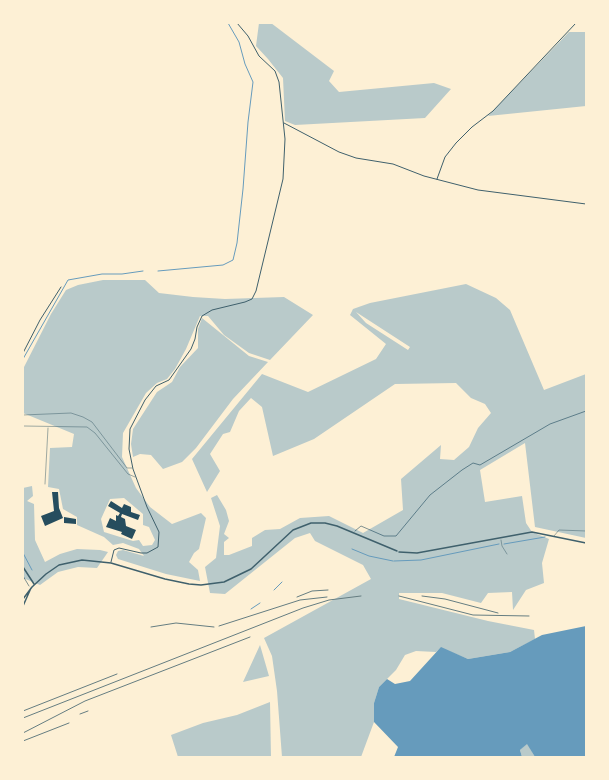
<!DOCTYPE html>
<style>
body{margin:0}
#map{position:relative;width:609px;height:780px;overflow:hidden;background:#fdf0d5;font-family:"Varela Round",sans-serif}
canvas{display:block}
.frame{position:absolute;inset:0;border:24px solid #fdf0d5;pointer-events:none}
</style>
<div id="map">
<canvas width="609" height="780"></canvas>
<div class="frame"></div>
</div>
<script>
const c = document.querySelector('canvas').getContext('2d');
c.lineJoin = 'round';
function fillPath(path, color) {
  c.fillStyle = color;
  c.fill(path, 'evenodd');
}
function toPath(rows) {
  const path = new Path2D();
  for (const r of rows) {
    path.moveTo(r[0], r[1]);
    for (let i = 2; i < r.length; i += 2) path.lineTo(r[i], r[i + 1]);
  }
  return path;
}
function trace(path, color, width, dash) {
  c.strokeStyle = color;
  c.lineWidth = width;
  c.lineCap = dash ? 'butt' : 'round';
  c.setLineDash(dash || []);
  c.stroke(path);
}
fillPath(toPath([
 [259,23,271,23,334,71,329,81,339,92,434,83,451,89,425,118,295,125,285,121,283,78,268,59,256,46],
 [569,32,586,32,586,106,488,116],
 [103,280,145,280,159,293,193,297,225,299,284,297,313,315,270,360,249,353,224,335,208,316,200,316,186,349,175,369,167,379,157,383,146,393,123,433,122,457,136,488,150,507,172,524,201,513,206,518,199,549,194,553,189,562,198,570,200,581,166,574,118,559,116,555,118,551,123,550,144,556,139,549,123,543,113,545,104,537,77,525,77,517,63,509,59,489,48,487,50,448,72,447,74,434,23,413,23,369,51,314,66,290,78,285],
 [124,498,143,514,143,525,149,527,155,540,152,545,143,546,139,540,133,541,104,532,101,519,110,499],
 [466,284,496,298,510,310,544,390,586,374,586,538,535,527,525,443,480,470,485,502,522,496,526,523,532,532,549,539,542,563,544,583,526,590,513,610,512,592,488,593,481,603,442,593,399,593,399,599,488,621,534,630,535,639,510,652,468,659,441,648,436,652,416,651,405,655,396,670,379,687,374,703,374,722,361,757,282,757,277,691,272,656,264,638,371,579,363,565,315,541,310,533,295,538,225,594,210,593,205,567,216,558,220,526,211,498,217,495,226,510,229,521,224,534,229,538,224,542,224,555,229,555,252,546,252,538,265,530,280,529,300,518,329,516,363,533,403,510,401,479,441,445,440,459,454,460,469,447,478,428,491,413,485,404,471,398,456,383,395,384,314,439,273,456,262,407,251,398,239,411,230,432,223,434,210,454,220,471,207,492,192,459,262,374,308,392,376,359,386,344,350,315,353,309,370,303],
 [356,312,410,347,408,350,366,323],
 [202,318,249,356,268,362,233,399,196,448,182,462,163,469,151,455,140,454,133,457,131,444,133,429,157,392,172,382,180,367,198,348,198,329],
 [32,486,33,496,27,501,34,504,35,540,45,562,60,554,77,549,100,550,108,552,97,568,78,567,58,572,40,585,23,578,23,488],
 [260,645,269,676,243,682],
 [270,702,271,757,178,757,171,735,203,723,237,715],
 [527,743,535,757,522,757,520,750]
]), '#b9caca');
fillPath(toPath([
 [586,626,586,757,535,757,527,744,520,750,522,757,394,757,398,747,374,722,374,703,379,687,387,679,395,684,410,681,441,647,468,659,510,652,542,635]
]), '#669bbc');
trace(toPath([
 [158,271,223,265,233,260,237,243,243,189,248,122,253,82,245,64,239,42,228,23],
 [23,359,68,280,102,274,122,274,143,271],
 [504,544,545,537],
 [352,549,369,556,393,561],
 [23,553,32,570],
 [394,561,421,560,499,544],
 [274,590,282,582],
 [251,609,260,603]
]), '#669bbc', 1);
fillPath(toPath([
 [52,492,58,492,59,508,63,518,45,526,41,516,54,511],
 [111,501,122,508,124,504,131,507,131,512,140,515,138,520,122,514,121,517,125,519,126,526,136,530,132,539,121,534,122,532,106,527,110,518,116,521,116,515,118,516,120,513,108,506],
 [64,517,76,519,76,524,64,523]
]), '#264d5e');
trace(toPath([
 [355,531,361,526,384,536,396,536,430,495,462,470,473,463,480,465,550,424,586,411],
 [23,576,29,586]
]), '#003049', 0.5);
trace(toPath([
 [23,415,71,413,83,417,92,422,127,468,132,468],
 [23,426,87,427,95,433,128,474,135,477],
 [45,484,48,428],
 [554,536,559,530,586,531],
 [501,540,502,546,507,554]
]), '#3f606c', 0.5);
trace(toPath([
 [284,123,339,152,356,158,393,164,424,176,478,190,586,204],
 [437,179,445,157,456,143,472,127,493,111,576,23],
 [23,353,40,320,61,287],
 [111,562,114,550,119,548,141,553,147,553,158,547,159,532,147,507,133,469,129,449,130,429,145,400,156,386,169,380,191,349,195,339,197,327,202,316,212,310,245,302,252,299,256,291,283,179,285,139,279,82,275,71,259,56,248,36,237,23]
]), '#3f606c', 1);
trace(toPath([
 [399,552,417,553,532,532,586,543],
 [23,567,34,584],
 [23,599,32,587,46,574,59,565,82,560,111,563,165,579,189,584,201,585,224,582,251,569,293,530,311,523,325,523,337,526,397,551],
 [23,606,31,588]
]), '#3f606c', 1.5);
trace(toPath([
 [399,596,473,615,529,616],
 [422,596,445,599,498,613],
 [297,597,312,591,328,590],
 [219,626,300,600,327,597],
 [151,627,176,623,214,627],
 [23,711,117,674],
 [80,714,88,711],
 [23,718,303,608,329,600,361,596],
 [23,733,85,701,250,637],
 [23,741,69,723]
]), '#657d81', 1);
</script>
